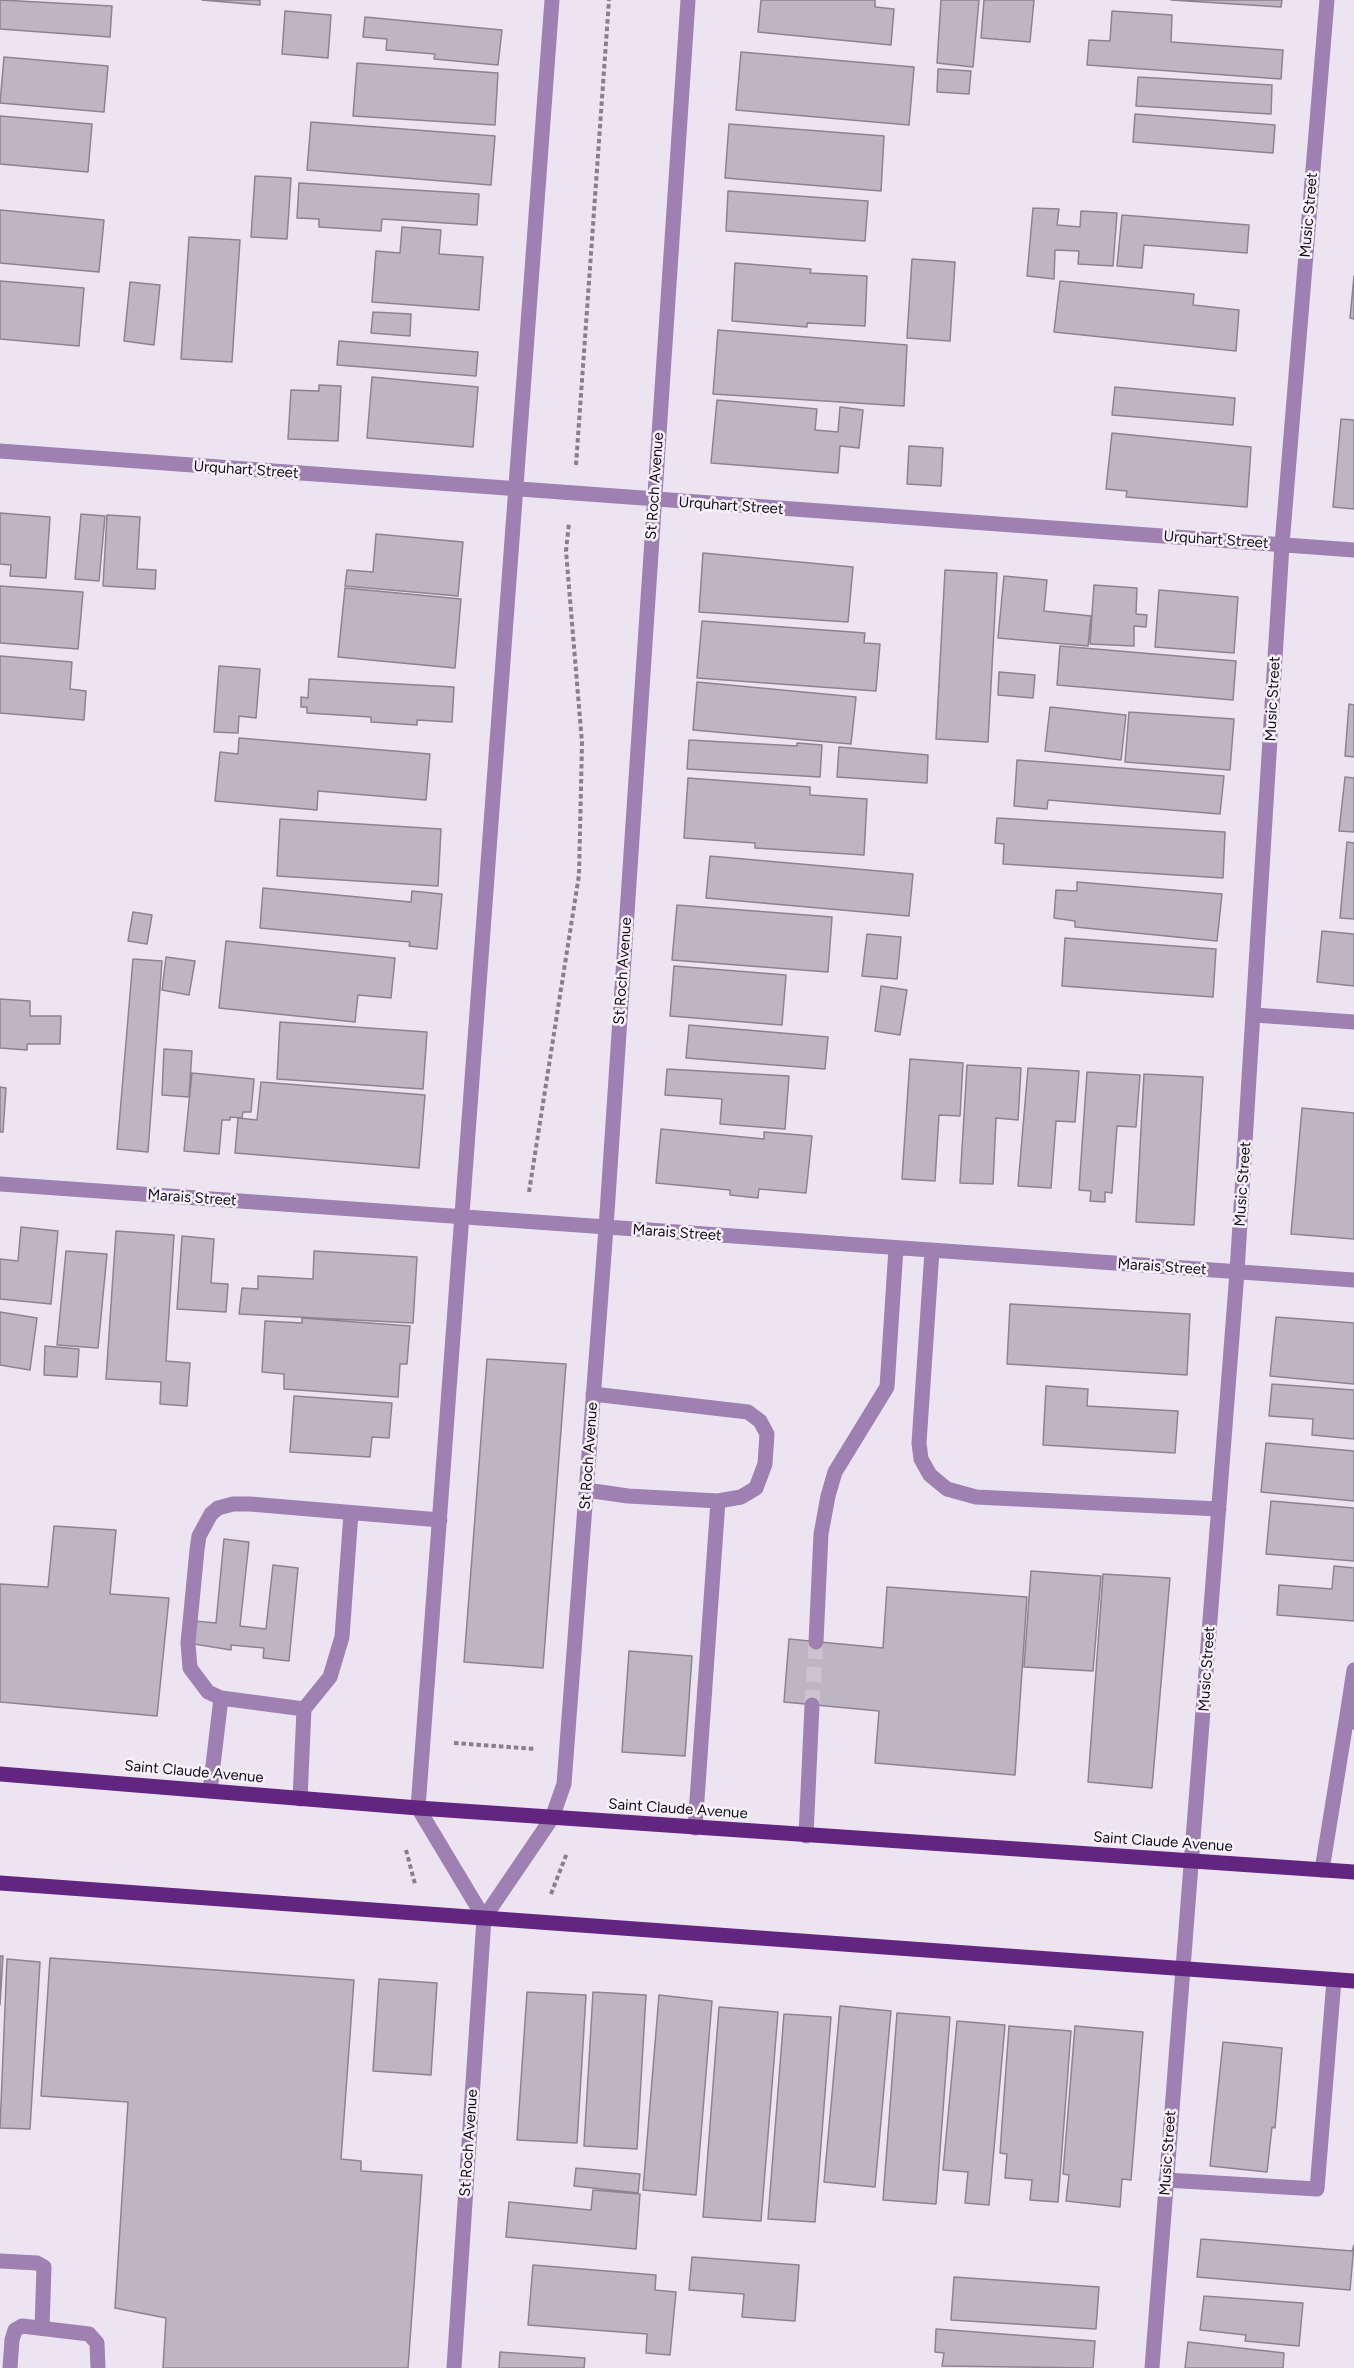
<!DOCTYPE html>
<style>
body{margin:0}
canvas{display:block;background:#ece4f1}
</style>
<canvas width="1354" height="2368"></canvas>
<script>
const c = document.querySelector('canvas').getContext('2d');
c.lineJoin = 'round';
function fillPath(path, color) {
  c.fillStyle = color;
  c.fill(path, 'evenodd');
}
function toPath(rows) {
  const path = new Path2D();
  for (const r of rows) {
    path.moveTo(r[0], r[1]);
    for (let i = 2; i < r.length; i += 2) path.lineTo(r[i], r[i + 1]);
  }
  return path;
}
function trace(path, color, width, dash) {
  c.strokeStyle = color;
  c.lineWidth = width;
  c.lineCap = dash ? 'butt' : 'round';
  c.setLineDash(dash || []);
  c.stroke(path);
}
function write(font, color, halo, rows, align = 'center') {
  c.font = font + ' Figtree,sans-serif';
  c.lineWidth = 5;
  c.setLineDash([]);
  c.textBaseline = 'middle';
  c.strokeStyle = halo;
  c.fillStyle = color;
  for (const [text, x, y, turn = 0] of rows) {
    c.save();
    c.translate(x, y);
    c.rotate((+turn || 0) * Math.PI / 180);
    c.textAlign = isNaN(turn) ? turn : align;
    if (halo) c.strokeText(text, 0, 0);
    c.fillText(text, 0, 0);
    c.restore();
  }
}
const building = toPath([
 [0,0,112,6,110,37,0,29,0,0],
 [202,0,260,0,260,5,202,0],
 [761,0,875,0,875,7,894,9,891,45,758,32,761,0],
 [941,0,979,0,973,67,937,63,941,0],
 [984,0,1034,0,1030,42,981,38,984,0],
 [1171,0,1282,0,1281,7,1171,0],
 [285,11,331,15,328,58,282,54,285,11],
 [1112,11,1172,15,1171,42,1283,50,1281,79,1087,65,1089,40,1110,41,1112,11],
 [365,17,502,30,498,65,434,59,435,54,386,50,387,39,363,37,365,17],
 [741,52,914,67,909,125,736,110,741,52],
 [4,57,108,66,104,112,0,103,4,57],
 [357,63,498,73,495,125,353,116,357,63],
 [938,69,971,71,969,94,937,92,938,69],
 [1138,77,1272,85,1271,114,1136,106,1138,77],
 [1135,114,1275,125,1273,153,1133,142,1135,114],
 [0,116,92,124,88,172,0,164,0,116],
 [311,122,495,136,491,185,307,170,311,122],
 [729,124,884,136,881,191,725,178,729,124],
 [255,176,291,178,287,239,251,237,255,176],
 [299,183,479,194,477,225,382,219,381,231,319,227,319,219,297,218,299,183],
 [728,191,868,201,865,241,726,231,728,191],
 [1033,208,1059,209,1057,225,1080,227,1081,211,1117,213,1113,266,1078,264,1079,251,1055,250,1054,279,1027,276,1033,208],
 [0,210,104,220,99,272,0,263,0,210],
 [1122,215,1249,225,1247,253,1144,245,1142,268,1117,266,1122,215],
 [402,227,441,230,439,254,483,257,479,310,372,302,376,251,400,253,402,227],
 [189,237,240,240,232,362,181,359,189,237],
 [912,259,955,262,950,341,907,338,912,259],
 [735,263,811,269,810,273,867,276,865,326,807,323,807,327,732,321,735,263],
 [1354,276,1354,319,1350,318,1354,276],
 [0,281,84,288,79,346,0,339,0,281],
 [1060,281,1194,294,1193,305,1239,310,1236,351,1054,332,1060,281],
 [130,282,160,285,154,345,124,341,130,282],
 [373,312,411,314,410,336,371,333,373,312],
 [718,330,907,345,904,406,713,394,718,330],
 [339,341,478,352,476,376,337,365,339,341],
 [372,377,478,387,473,447,367,438,372,377],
 [319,385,341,386,338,441,288,439,291,390,319,391,319,385],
 [1115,387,1235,398,1233,425,1112,415,1115,387],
 [717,400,817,409,815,430,838,432,840,407,863,410,859,448,840,446,838,473,711,463,717,400],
 [1341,419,1354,420,1354,509,1333,507,1341,419],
 [1112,433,1251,447,1247,507,1126,497,1127,491,1106,489,1112,433],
 [909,446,943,448,941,486,907,484,909,446],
 [0,513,50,517,46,578,10,576,11,565,0,564,0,513],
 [81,514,105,516,99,581,75,579,81,514],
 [107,515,140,517,137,569,156,570,155,589,103,586,107,515],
 [376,534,463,542,458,596,345,586,347,570,373,572,376,534],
 [703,553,853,567,848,622,699,612,703,553],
 [945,570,997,573,988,742,936,739,945,570],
 [1004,576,1047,580,1044,611,1091,616,1088,646,998,638,1004,576],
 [1094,585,1137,588,1136,614,1147,615,1146,627,1134,626,1134,646,1090,644,1094,585],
 [0,586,83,592,78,649,0,643,0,586],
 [345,588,461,599,455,668,338,657,345,588],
 [1159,590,1238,597,1234,653,1155,647,1159,590],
 [702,621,865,633,864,643,880,644,876,691,697,678,702,621],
 [1060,646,1236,661,1233,700,1057,685,1060,646],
 [0,656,72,662,70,689,86,691,84,720,0,713,0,656],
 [219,666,260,669,256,718,239,716,238,733,214,732,219,666],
 [999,672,1035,675,1033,698,998,695,999,672],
 [309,679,454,687,452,722,417,720,417,725,371,722,371,717,307,713,307,707,301,707,301,697,308,698,309,679],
 [697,682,856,697,851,744,693,730,697,682],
 [1349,704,1354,705,1354,757,1345,756,1349,704],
 [1050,707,1126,715,1121,760,1045,751,1050,707],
 [1129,712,1234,719,1230,770,1125,762,1129,712],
 [239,738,430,754,426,800,318,791,317,810,215,801,220,752,238,754,239,738],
 [689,740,797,746,797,743,822,745,820,777,687,769,689,740],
 [839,747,928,755,927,783,837,777,839,747],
 [1017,760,1224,776,1220,814,1048,800,1047,809,1014,806,1017,760],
 [1345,777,1354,778,1354,832,1339,831,1345,777],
 [688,778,810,787,810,795,867,799,864,855,755,848,755,843,684,838,688,778],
 [997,818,1225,832,1223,878,1003,864,1004,844,995,843,997,818],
 [280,819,441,829,438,886,277,876,280,819],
 [1347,842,1354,843,1354,919,1340,918,1347,842],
 [710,856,913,874,909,916,706,898,710,856],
 [1077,882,1222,894,1217,941,1075,927,1075,921,1054,918,1056,890,1077,891,1077,882],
 [263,888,411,902,412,891,442,894,437,949,409,946,410,942,260,928,263,888],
 [677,905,832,917,828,972,672,960,677,905],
 [133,912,152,915,147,944,128,941,133,912],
 [1322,931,1354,934,1354,986,1317,982,1322,931],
 [867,934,901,937,897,979,862,976,867,934],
 [1065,938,1216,949,1213,997,1062,986,1065,938],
 [226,941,395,958,391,998,358,995,355,1022,219,1008,226,941],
 [166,957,195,961,189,995,162,990,166,957],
 [133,959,162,961,148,1152,117,1149,133,959],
 [674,966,786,975,782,1025,670,1016,674,966],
 [881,986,907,990,900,1035,875,1031,881,986],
 [0,999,30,1001,30,1016,61,1016,60,1044,27,1044,27,1050,0,1048,0,999],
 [280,1022,427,1032,423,1089,277,1079,280,1022],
 [689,1025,828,1037,825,1069,686,1058,689,1025],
 [164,1049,192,1051,189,1097,162,1095,164,1049],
 [910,1059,963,1063,960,1116,939,1115,935,1181,902,1179,910,1059],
 [967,1065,1021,1068,1018,1120,996,1118,993,1184,960,1183,967,1065],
 [1028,1068,1079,1071,1075,1122,1056,1121,1051,1188,1018,1186,1028,1068],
 [667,1069,789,1076,785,1129,720,1124,722,1099,665,1095,667,1069],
 [1087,1072,1140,1075,1136,1127,1117,1126,1112,1193,1105,1192,1105,1202,1090,1201,1091,1191,1079,1190,1087,1072],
 [192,1073,254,1079,251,1112,243,1112,242,1118,230,1117,230,1120,222,1120,219,1154,184,1151,192,1073],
 [1144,1074,1203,1077,1194,1225,1136,1222,1144,1074],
 [261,1082,425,1095,419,1168,235,1153,238,1118,257,1120,261,1082],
 [0,1087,6,1088,3,1132,0,1132,0,1087],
 [1302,1108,1354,1113,1354,1239,1291,1234,1302,1108],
 [661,1129,764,1139,764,1132,812,1136,806,1193,759,1189,758,1198,730,1195,730,1190,656,1183,661,1129],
 [21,1227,58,1231,51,1304,0,1299,0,1259,18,1261,21,1227],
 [116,1231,174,1235,166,1361,190,1363,187,1406,160,1404,161,1382,106,1379,116,1231],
 [182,1236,214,1239,211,1283,228,1284,226,1312,177,1309,182,1236],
 [66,1251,107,1254,98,1348,57,1345,66,1251],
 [314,1251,417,1257,413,1323,239,1314,242,1288,258,1289,258,1276,313,1279,314,1251],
 [1010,1304,1190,1314,1187,1375,1007,1364,1010,1304],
 [0,1312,37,1318,30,1370,0,1365,0,1312],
 [1276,1317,1354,1323,1354,1384,1270,1376,1276,1317],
 [302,1318,410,1326,407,1364,400,1364,398,1397,284,1389,284,1374,262,1372,265,1321,302,1323,302,1318],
 [45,1346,79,1349,77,1377,44,1375,45,1346],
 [487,1359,566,1364,543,1668,464,1662,487,1359],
 [1272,1384,1354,1390,1354,1439,1312,1435,1313,1419,1269,1416,1272,1384],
 [1046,1386,1088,1389,1087,1406,1178,1411,1175,1453,1043,1445,1046,1386],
 [294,1396,392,1403,389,1438,372,1437,370,1457,290,1452,294,1396],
 [1266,1443,1354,1451,1354,1501,1261,1492,1266,1443],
 [1271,1501,1354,1508,1354,1561,1266,1554,1271,1501],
 [54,1526,116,1530,110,1594,169,1598,157,1716,0,1702,0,1584,48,1587,54,1526],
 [224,1539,249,1542,240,1626,266,1629,273,1565,298,1568,289,1661,263,1658,264,1648,231,1645,231,1650,188,1643,184,1620,216,1623,224,1539],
 [1334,1566,1354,1568,1354,1621,1277,1615,1279,1585,1332,1589,1334,1566],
 [1031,1571,1101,1576,1093,1671,1024,1667,1031,1571],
 [1103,1574,1170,1578,1152,1788,1088,1782,1103,1574],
 [887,1587,1027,1597,1015,1775,875,1763,879,1711,784,1702,789,1639,883,1648,887,1587],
 [629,1651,692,1656,685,1756,622,1752,629,1651],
 [0,1956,3,1956,0,2005,0,1956],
 [50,1958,354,1980,341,2159,361,2161,361,2171,422,2175,408,2368,163,2368,166,2318,115,2308,128,2102,41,2096,50,1958],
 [7,1959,40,1962,30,2129,0,2128,7,1959],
 [379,1979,437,1983,431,2075,373,2071,379,1979],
 [527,1992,586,1995,577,2143,517,2140,527,1992],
 [593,1992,646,1995,637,2149,584,2146,593,1992],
 [659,1995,712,2001,696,2195,643,2190,659,1995],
 [840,2006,891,2011,875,2187,824,2182,840,2006],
 [719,2007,778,2012,761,2221,703,2217,719,2007],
 [897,2013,950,2017,936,2204,883,2200,897,2013],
 [784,2014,831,2017,815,2222,768,2219,784,2014],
 [957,2021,1005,2025,989,2205,965,2203,968,2172,943,2170,957,2021],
 [1009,2026,1071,2031,1058,2202,1030,2200,1032,2180,1005,2178,1007,2154,1000,2153,1009,2026],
 [1075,2026,1143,2032,1131,2180,1122,2179,1120,2207,1066,2201,1069,2175,1063,2174,1075,2026],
 [1223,2042,1282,2048,1275,2128,1272,2127,1267,2172,1210,2166,1223,2042],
 [576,2168,640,2174,638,2193,574,2186,576,2168],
 [593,2190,640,2194,636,2249,506,2237,509,2202,591,2210,593,2190],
 [1201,2239,1352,2251,1354,2245,1350,2290,1197,2277,1201,2239],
 [692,2257,799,2265,795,2321,742,2317,744,2294,689,2290,692,2257],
 [533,2265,656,2275,655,2290,676,2292,670,2355,646,2353,647,2334,528,2325,533,2265],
 [954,2277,1099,2287,1096,2329,951,2320,954,2277],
 [1204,2296,1303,2303,1299,2346,1245,2341,1246,2335,1200,2330,1204,2296],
 [936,2329,1095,2341,1093,2368,942,2366,944,2353,935,2352,936,2329],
 [1188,2342,1284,2353,1283,2368,1185,2368,1188,2342],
 [500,2352,585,2358,584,2368,499,2368,500,2352]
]);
fillPath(building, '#bdb6c2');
trace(building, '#8b838f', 1.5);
trace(toPath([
 [812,1705,816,1642]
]), '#cbc4d0', 15, [15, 8]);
trace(toPath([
 [576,465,609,0],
 [529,1192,579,875,582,743,566,551,569,523],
 [454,1743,536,1749],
 [406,1850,415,1884],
 [551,1894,567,1853]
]), '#858089', 4, [4.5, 3]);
trace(toPath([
 [0,451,1354,550],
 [1254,1015,1354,1022],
 [0,1184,1354,1280],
 [932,1251,919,1443,921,1459,930,1475,947,1489,976,1497,1219,1509],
 [586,1490,628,1496,718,1501,741,1497,756,1488,765,1464,767,1434,760,1421,748,1412,593,1394],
 [816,1642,821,1534,828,1496,835,1472,887,1387,896,1248],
 [304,1709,221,1698,208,1692,190,1668,188,1643,197,1550,199,1536,211,1514,218,1508,233,1504,250,1504,440,1520],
 [1346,1722,1354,1670],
 [210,1791,221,1698],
 [300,1799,304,1709,330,1677,342,1637,351,1513],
 [695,1828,718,1501],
 [806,1836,812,1705],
 [1322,1870,1346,1722,1354,1722],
 [484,1918,418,1808,552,0],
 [1166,2180,1317,2189,1334,1980],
 [0,2261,37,2263,44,2267,42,2328],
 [10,2368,12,2340,15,2330,22,2326,89,2334,97,2343,98,2368],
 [454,2368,484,1918,552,1818,564,1784,606,1228,688,0],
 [1152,2368,1237,1272,1282,545,1327,0]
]), '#9f80b2', 15);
trace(toPath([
 [0,1774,418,1808,1354,1872],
 [0,1883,1354,1981]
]), '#622580', 15);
write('15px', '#110e13', '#f9f1ff', [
 ["Music Street",1309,215,-85],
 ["Urquhart Street",246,470,4],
 ["St Roch Avenue",655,486,-86],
 ["Urquhart Street",731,506,4],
 ["Urquhart Street",1216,540,4],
 ["Music Street",1273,699,-87],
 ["St Roch Avenue",623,971,-86],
 ["Music Street",1243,1184,-86],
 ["Marais Street",192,1198,4],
 ["Marais Street",677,1233,4],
 ["Marais Street",1162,1267,4],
 ["St Roch Avenue",589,1456,-86],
 ["Music Street",1207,1669,-86],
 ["Saint Claude Avenue",194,1772,5],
 ["Saint Claude Avenue",678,1809,4],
 ["Saint Claude Avenue",1163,1842,4],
 ["St Roch Avenue",469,2143,-86],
 ["Music Street",1168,2153,-86]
]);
</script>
